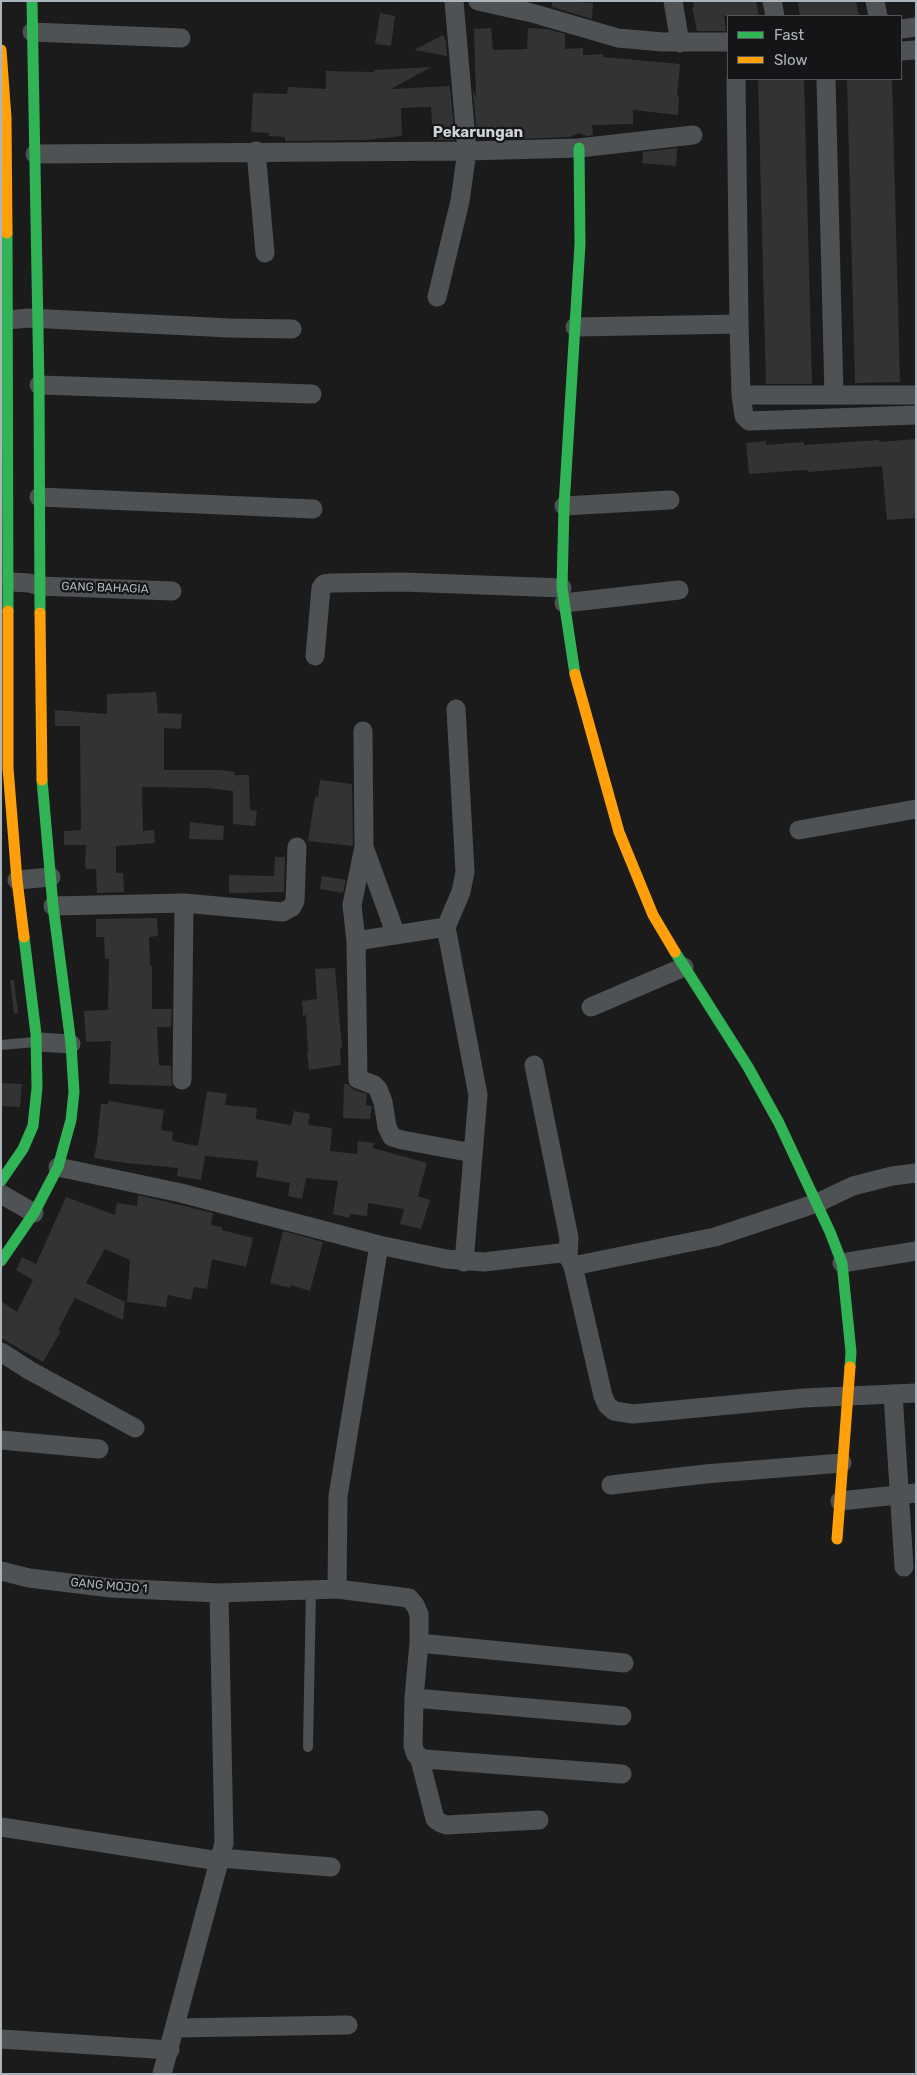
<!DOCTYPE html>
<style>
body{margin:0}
#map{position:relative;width:917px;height:2075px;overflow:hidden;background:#1b1b1b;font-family:Rubik,sans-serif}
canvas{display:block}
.frame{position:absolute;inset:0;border:2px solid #acb4bc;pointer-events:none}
.legend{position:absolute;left:727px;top:15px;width:175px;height:65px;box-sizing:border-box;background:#151517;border:1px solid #515559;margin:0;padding:6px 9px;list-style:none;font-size:15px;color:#acb4bc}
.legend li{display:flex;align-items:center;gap:10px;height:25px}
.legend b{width:25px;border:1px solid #515559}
</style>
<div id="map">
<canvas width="917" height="2075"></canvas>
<div class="frame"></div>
<ul class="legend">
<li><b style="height:6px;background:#30b455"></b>Fast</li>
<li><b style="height:6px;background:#ff9f0a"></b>Slow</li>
</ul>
</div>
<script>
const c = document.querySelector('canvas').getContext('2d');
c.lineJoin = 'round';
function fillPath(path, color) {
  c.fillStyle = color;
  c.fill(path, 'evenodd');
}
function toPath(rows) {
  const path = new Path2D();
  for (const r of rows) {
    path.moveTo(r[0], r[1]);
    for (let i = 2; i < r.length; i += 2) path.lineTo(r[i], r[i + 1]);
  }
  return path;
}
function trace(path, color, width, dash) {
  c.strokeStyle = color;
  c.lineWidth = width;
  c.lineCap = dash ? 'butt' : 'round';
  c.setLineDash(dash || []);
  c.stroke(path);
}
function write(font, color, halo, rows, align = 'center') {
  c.font = font + ' Rubik,sans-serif';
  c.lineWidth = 4.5;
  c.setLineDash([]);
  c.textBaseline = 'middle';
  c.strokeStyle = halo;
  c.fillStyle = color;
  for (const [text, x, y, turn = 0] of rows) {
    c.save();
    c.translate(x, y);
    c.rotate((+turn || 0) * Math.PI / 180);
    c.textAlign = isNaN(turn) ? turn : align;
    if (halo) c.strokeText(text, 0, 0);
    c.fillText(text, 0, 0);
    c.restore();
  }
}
fillPath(toPath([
 [552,1,593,3,592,19,552,7],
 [693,1,756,1,759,16,724,16,726,31,697,31,692,7,694,7],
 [806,1,856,1,859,16,800,16,798,3],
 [380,13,395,16,391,46,375,44],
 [491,28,493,50,527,49,528,28,547,29,565,34,565,49,583,48,583,55,603,54,603,57,680,64,677,96,679,97,678,115,633,110,633,124,592,125,593,135,587,136,579,133,569,137,513,139,513,137,497,137,497,135,477,136,473,91,476,97,474,29],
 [443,35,446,41,447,56,414,50],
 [431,67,391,89,450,86,455,140,433,140,431,107,401,108,402,136,365,140,285,141,285,137,269,136,269,133,251,132,253,93,287,94,288,87,326,89,326,71,374,72,374,70],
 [758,79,804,79,812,384,766,384],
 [847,79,892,79,900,382,855,383],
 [677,148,676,166,642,163,643,152],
 [916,439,916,518,887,520,882,466,808,472,808,470,791,471,749,474,746,443,766,441,766,445,804,442,804,445,879,440,879,442],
 [156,692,158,713,182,714,181,729,164,728,164,770,220,770,235,772,234,775,249,775,250,810,257,811,255,826,233,824,233,791,206,788,142,787,143,831,154,830,155,843,116,846,116,873,123,873,124,892,97,893,96,869,86,869,85,866,86,845,64,845,64,831,81,830,80,726,55,726,55,710,107,714,107,694],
 [320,780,352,784,353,846,308,841,315,796,318,797],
 [190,822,224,826,223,840,189,839],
 [275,857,285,857,284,892,229,893,229,875,274,876],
 [322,876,346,880,343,893,320,889],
 [157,918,158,936,149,937,150,966,152,966,152,1009,172,1009,171,1027,157,1027,159,1065,171,1066,172,1086,109,1084,111,1041,86,1042,84,1011,108,1010,109,959,105,959,104,937,96,937,96,919],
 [335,968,342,1048,340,1048,341,1065,309,1070,307,1053,308,1053,306,1015,303,1016,302,1001,317,999,315,969],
 [10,980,14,980,18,1013,14,1013],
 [1,1083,22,1084,20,1107,1,1106],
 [344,1084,348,1084,354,1090,367,1094,366,1105,372,1106,370,1119,343,1118],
 [207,1091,227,1094,225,1105,257,1108,256,1119,291,1125,294,1111,310,1114,308,1125,332,1128,330,1151,357,1154,358,1141,374,1143,373,1148,427,1163,418,1196,430,1200,421,1229,400,1224,404,1209,368,1203,367,1216,350,1214,349,1218,333,1214,338,1181,306,1178,302,1199,288,1196,290,1183,256,1177,258,1161,205,1156,201,1180,177,1176,178,1168,126,1163,94,1158,97,1143,101,1104,108,1104,109,1101,164,1110,161,1130,173,1132,172,1141,198,1146],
 [138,1195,213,1213,211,1225,222,1227,222,1230,253,1238,246,1267,212,1259,207,1289,194,1287,191,1300,168,1295,166,1307,127,1302,130,1260,105,1249,86,1283,125,1302,123,1320,75,1298,58,1330,61,1331,43,1362,1,1338,1,1301,17,1312,33,1280,16,1270,22,1257,36,1264,66,1197,115,1215,117,1203,137,1206],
 [283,1231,323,1242,310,1291,291,1285,290,1288,270,1283]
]), '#333');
trace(toPath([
 [1,1045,35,1042],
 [308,1747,311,1589]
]), '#4f5254', 10);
trace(toPath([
 [478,1,532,13,618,38,663,42,728,42],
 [673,1,680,43],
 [772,1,775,16],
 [875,1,878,16],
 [901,29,916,27],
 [32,32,181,38],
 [901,51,916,50],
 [736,79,739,324,741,395,744,416,749,421,916,415],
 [826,79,834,395],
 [256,151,265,253],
 [35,154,467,151,579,148,693,135],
 [437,297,460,201,467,151,454,1],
 [7,320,29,318,229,328,292,329],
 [575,327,739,324],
 [39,385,312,394],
 [741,395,916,395],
 [39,497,313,509],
 [564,506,670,500],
 [12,582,29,583,39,586,172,591],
 [564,603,679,590],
 [315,656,321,588,324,584,331,583,402,582,562,588],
 [456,709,465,872,461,892,446,927,478,1095,464,1262],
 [363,731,364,847,352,905,356,941,358,1079,374,1085,378,1089,383,1102,387,1127,392,1137,402,1140,473,1153],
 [799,830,916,809],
 [364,847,396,935],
 [17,880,51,877],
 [53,906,184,903,283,912,292,907,295,901,297,847],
 [356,941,446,927],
 [591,1007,684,967],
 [39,1042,71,1044],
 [534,1065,569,1238,568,1256],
 [182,1080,184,903],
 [58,1167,181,1193,379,1245,446,1259,484,1262,560,1253,568,1256,573,1266,603,1396,607,1405,614,1411,633,1414,804,1398,916,1393],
 [1,1194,34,1213],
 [842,1263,916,1251],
 [573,1266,715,1237,817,1203,853,1186,892,1176,916,1173],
 [1,1352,29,1370,135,1428],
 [893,1394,904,1567],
 [1,1440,99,1449],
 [611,1485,705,1474,842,1463],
 [840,1501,916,1493],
 [1,1571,29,1578,111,1588,219,1593,337,1589,409,1598,415,1605,419,1614,419,1643,414,1698,413,1746,416,1755,424,1759,622,1774],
 [337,1589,338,1496,379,1245],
 [419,1643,624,1663],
 [414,1698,622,1716],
 [419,1756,435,1819,441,1823,446,1825,539,1820],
 [1,1827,219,1861],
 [220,1858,331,1867],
 [176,2028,348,2025],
 [1,2039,170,2050],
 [162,2074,224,1843,219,1593]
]), '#4f5254', 19);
trace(toPath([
 [32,1,39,385,40,613],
 [7,233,8,611],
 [575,674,562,588,564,506,580,244,579,148],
 [675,952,748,1067,779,1123,830,1232,842,1263,851,1352,850,1367],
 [1,1181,23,1149,33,1126,37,1088,36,1034,24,937],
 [1,1261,34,1213,58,1167,71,1120,74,1092,71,1044,53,906,42,780]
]), '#30b455', 11);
trace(toPath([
 [1,50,6,118,7,233],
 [8,611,8,768,17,880,24,937],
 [40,613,42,780],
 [575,674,619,832,653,915,675,952],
 [837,1539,850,1367]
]), '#ff9f0a', 11);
write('12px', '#acb4bc', '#151517', [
 ["GANG BAHAGIA",105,588,2],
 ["GANG MOJO 1",109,1586,5]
]);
write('bold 15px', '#cdd2d8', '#151517', [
 ["Pekarungan",478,133]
]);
</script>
